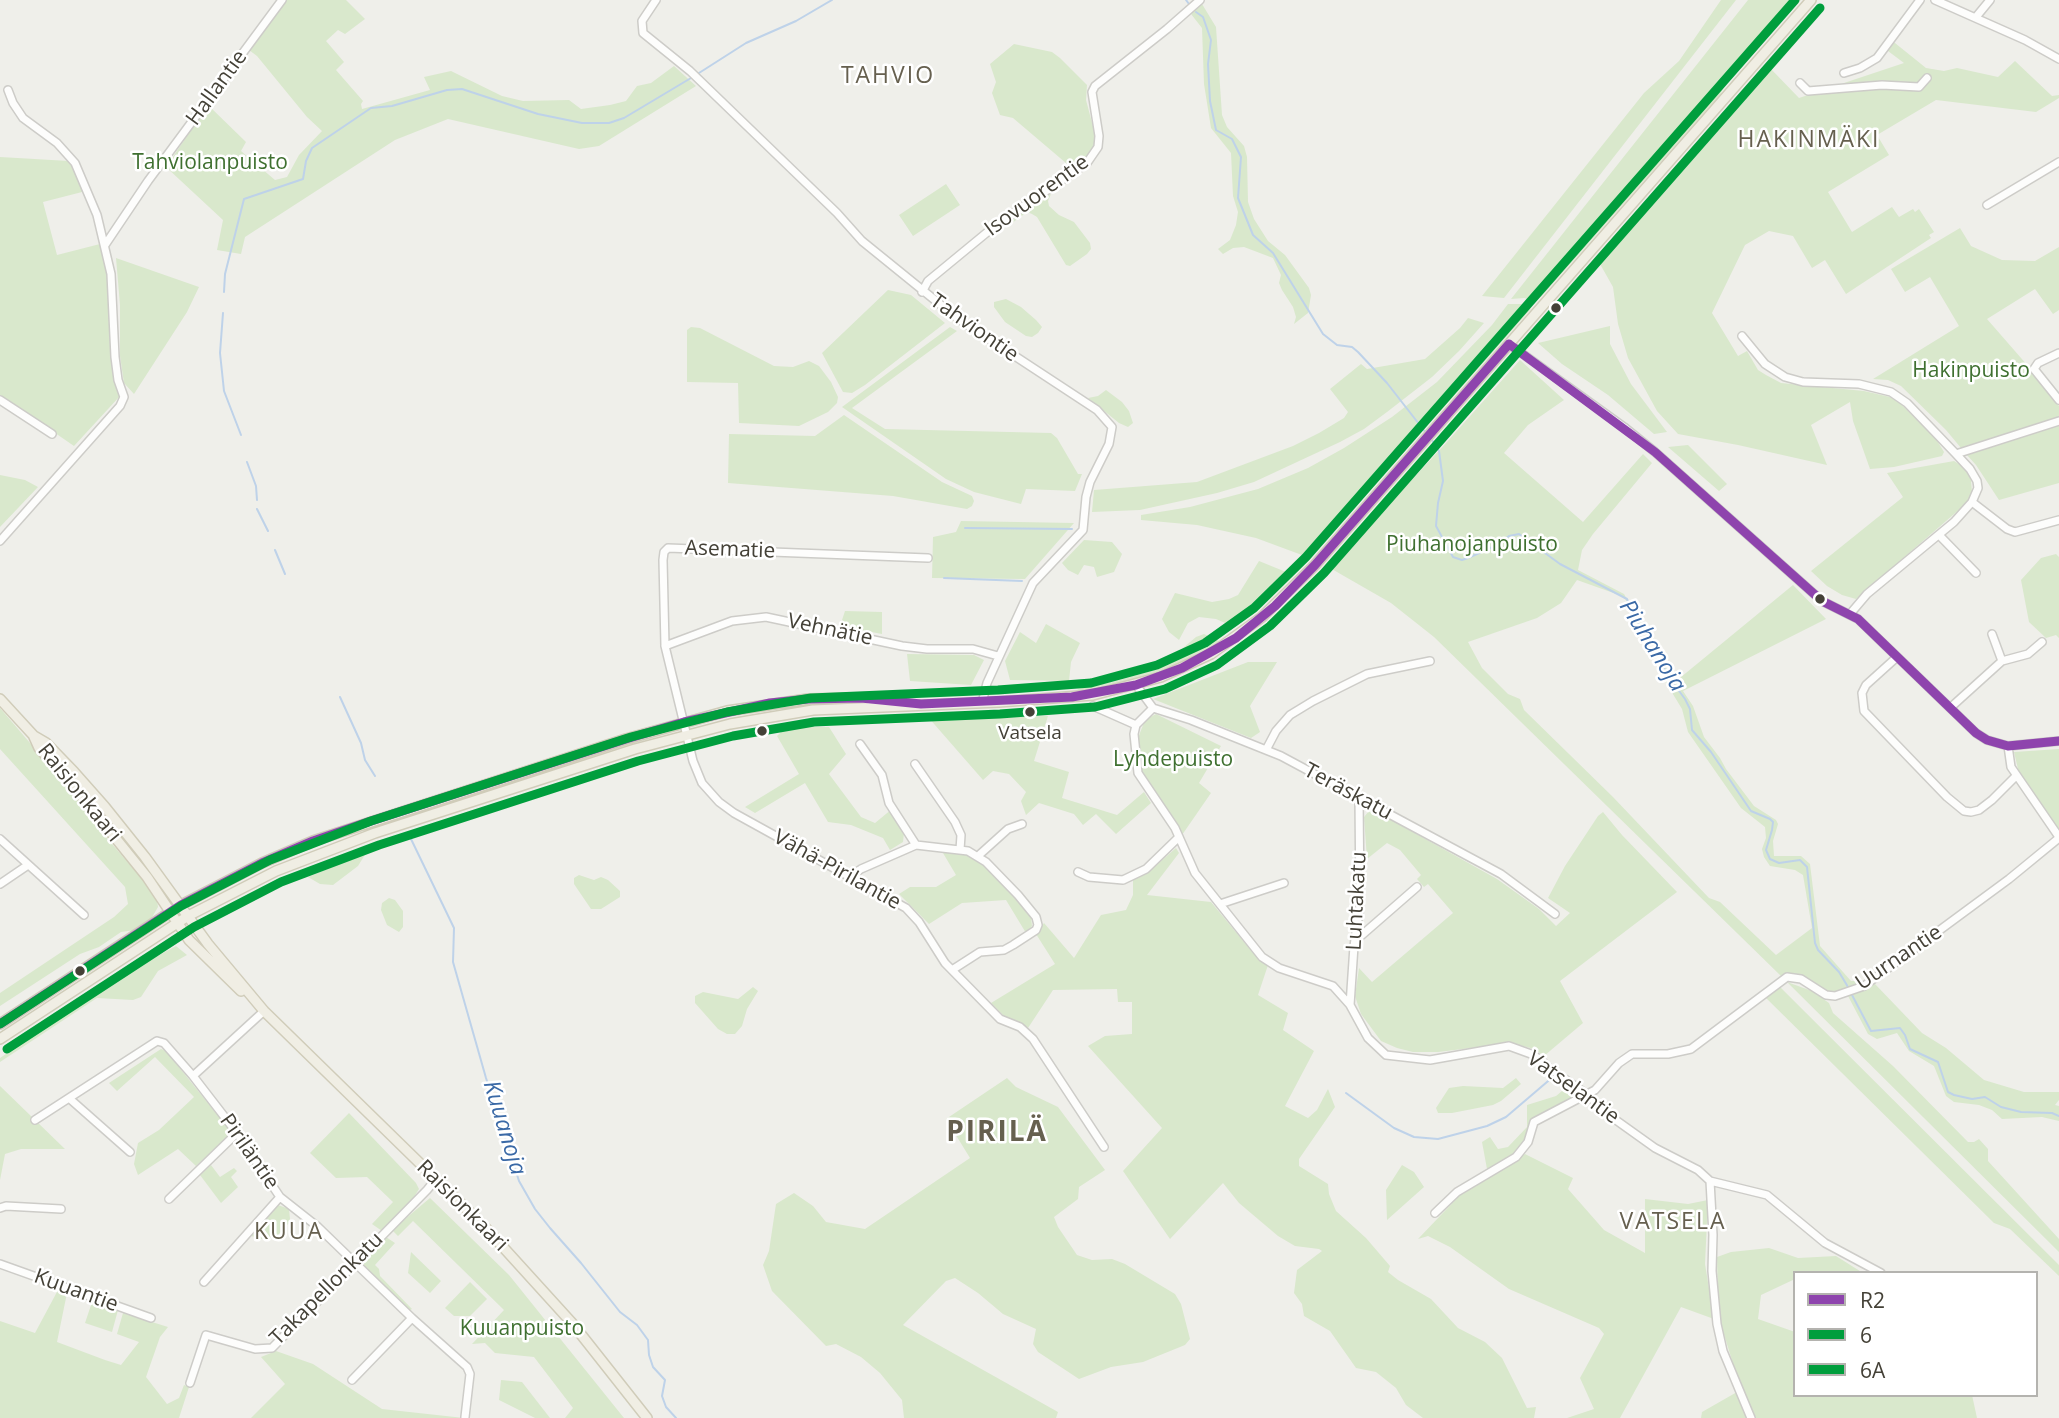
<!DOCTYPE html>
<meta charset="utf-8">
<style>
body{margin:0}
#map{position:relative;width:2059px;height:1418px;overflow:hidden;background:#efefea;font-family:"Open Sans",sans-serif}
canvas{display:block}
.legend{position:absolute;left:1793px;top:1271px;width:245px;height:126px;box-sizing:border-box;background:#fff;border:2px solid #b4b3af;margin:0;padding:9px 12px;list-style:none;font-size:21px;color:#444137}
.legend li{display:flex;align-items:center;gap:14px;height:35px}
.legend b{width:35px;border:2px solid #b4b3af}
</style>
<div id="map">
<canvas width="2059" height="1418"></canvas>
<ul class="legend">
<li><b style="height:9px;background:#8e44ad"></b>R2</li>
<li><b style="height:9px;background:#009e3d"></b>6</li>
<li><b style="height:9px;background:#009e3d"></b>6A</li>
</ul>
</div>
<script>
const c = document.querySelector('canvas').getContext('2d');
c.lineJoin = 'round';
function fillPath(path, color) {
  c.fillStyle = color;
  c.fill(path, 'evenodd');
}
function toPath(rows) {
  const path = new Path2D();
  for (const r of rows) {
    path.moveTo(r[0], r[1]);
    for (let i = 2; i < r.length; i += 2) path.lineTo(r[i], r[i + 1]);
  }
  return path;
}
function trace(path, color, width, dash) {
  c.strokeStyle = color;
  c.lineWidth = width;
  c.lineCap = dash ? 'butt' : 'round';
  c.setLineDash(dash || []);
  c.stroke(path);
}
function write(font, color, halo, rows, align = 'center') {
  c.font = font + ' "Open Sans",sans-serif';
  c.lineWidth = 5;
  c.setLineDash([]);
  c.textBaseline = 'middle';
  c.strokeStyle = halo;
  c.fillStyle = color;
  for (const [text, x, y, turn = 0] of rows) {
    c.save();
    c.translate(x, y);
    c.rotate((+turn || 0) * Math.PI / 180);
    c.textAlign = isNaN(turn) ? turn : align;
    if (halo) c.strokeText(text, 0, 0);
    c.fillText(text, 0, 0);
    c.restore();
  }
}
fillPath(toPath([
 [286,0,346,0,365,19,345,34,338,30,326,41,344,62,336,70,363,101,361,104,362,109,430,90,424,77,451,71,502,96,523,101,569,100,581,109,610,105,626,101,637,86,651,83,674,66,696,86,599,146,579,149,448,119,395,140,245,237,241,254,217,250,223,220,166,167,208,105,246,142,241,151,275,180,287,177,299,155,322,131,307,117,257,56,249,50],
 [1721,0,1736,0,1504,298,1482,296,1644,93,1679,61],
 [1748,0,1801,0,1727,81,1720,95,1541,297,1534,301,1524,298,1511,299],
 [1202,4,1216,27,1222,115,1227,127,1244,146,1247,157,1248,202,1254,219,1268,241,1285,255,1309,288,1311,295,1308,313,1294,324,1296,317,1293,307,1282,290,1279,283,1281,275,1273,258,1244,247,1233,248,1223,254,1218,249,1230,240,1236,225,1238,212,1233,196,1231,153,1211,128,1204,84,1202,28,1191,14],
 [1890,39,1926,68,1944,71,1957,68,1998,77,2015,61,2052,96,2059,95,2059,98,2036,112,1936,100,1877,135,1889,155,1828,192,1852,232,1892,207,1899,217,1913,209,1915,212,1919,209,1934,232,1929,235,1931,238,1846,294,1825,260,1812,268,1793,236,1769,231,1745,245,1712,313,1738,356,1747,351,1758,370,1766,375,1781,383,1864,391,1890,397,1901,404,1936,439,1944,452,1942,456,1894,467,1870,469,1853,421,1850,402,1811,425,1827,465,1738,445,1678,434,1657,411,1628,358,1618,324,1613,287,1600,264,1771,69,1799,98,1904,63,1884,48],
 [1014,44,1052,52,1060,58,1087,85,1086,100,1095,134,1094,144,1090,154,1073,169,1013,118,1000,115,992,93,996,82,990,64],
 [0,157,69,161,86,191,43,202,57,255,100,244,108,273,110,298,109,332,114,378,120,396,74,446,0,395],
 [946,184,960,205,913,236,899,215],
 [1051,194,1048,201,1049,206,1059,215,1074,222,1090,243,1091,249,1087,254,1070,266,1066,265,1037,217,1032,214,1027,212,1012,223,1002,226],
 [1960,228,1971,246,2002,260,2035,261,2059,247,2059,310,2053,314,2035,289,1987,319,2028,366,2059,406,2059,418,1961,448,1946,430,1901,386,1888,380,1873,379,1959,326,1930,277,1905,292,1891,269],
 [116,258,199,287,187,312,134,394,124,383,120,356,120,305],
 [888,290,911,295,945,323,865,385,852,393,843,392,822,353],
 [1006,299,1021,307,1036,320,1042,327,1038,333,1032,337,1026,336,1005,322,994,307,994,302],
 [1508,304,1522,304,1531,309,1310,558,1256,538,1197,525,1141,520,1141,515,1190,507,1258,489,1308,468,1344,448,1392,417,1437,382,1492,325],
 [1468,318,1484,323,1459,351,1432,377,1387,412,1364,429,1340,442,1254,482,1217,493,1140,510,1092,512,1094,490,1197,482,1293,446,1319,433,1344,418,1348,412,1330,389,1361,364,1367,369,1425,359,1460,328],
 [1610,326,1610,344,1631,384,1667,432,1654,434,1608,395,1562,364,1538,343],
 [691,327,700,328,774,366,793,367,809,361,819,366,831,382,838,397,837,403,828,412,799,426,739,423,738,383,687,382,687,330],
 [950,327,957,331,852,408,885,429,1051,433,1057,438,1078,474,1082,474,1075,491,1026,489,1021,504,974,492,946,479,842,407],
 [1520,360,1564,400,1528,425,1504,453,1583,522,1643,454,1652,463,1593,534,1582,550,1578,570,1624,594,1642,625,1658,643,1664,656,1667,671,1675,682,1793,585,1826,619,1683,691,1693,706,1704,737,1720,758,1726,769,1754,806,1776,820,1778,824,1773,841,1774,856,1801,856,1810,864,1820,946,1851,981,1864,981,1832,993,1803,978,1790,973,1781,976,1434,637,1391,603,1330,568,1446,443],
 [1577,580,1622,596,1626,600,1637,627,1658,651,1665,681,1682,709,1688,732,1741,808,1765,827,1766,838,1762,849,1764,857,1770,866,1795,870,1803,875,1812,928,1776,955,1720,902,1709,898,1613,797,1524,710,1520,699,1508,694,1482,668,1468,642,1537,618,1561,603],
 [1106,390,1122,402,1129,411,1133,423,1128,427,1119,423,1088,398,1098,396],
 [844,415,942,482,972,496,974,501,972,506,967,509,893,496,728,483,729,434,815,436],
 [2059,425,2059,483,1999,500,1976,465,1966,454],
 [1688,445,1727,484,1719,491,1668,447],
 [1954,461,1964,467,1971,480,1972,492,1968,502,1856,599,1842,595,1827,586,1811,571,1903,497,1887,473],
 [0,475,25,480,38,487,0,527],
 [961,521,1074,523,1025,579,932,578,933,537,956,532],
 [1084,540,1112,542,1122,554,1114,572,1097,577,1094,567,1084,565,1078,575,1068,570,1062,563],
 [2056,554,2059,557,2059,638,2056,635,2046,638,2029,622,2021,580,2041,558],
 [1259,561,1286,572,1277,587,1232,626,1216,619,1199,617,1188,623,1179,640,1169,632,1162,619,1175,593,1212,602,1229,599,1238,595],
 [845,611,882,612,882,634,840,626],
 [1046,624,1080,643,1071,662,1069,681,1010,680,1005,661,1020,632,1036,643],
 [1204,634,1221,642,1189,660,1152,674,1114,686,1082,692,1077,689,1113,682,1158,669,1196,637],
 [907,654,974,655,984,660,971,685,910,681],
 [1248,662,1277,662,1250,706,1260,732,1251,738,1153,699],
 [0,708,90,813,94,823,148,886,157,900,158,907,151,919,135,930,121,932,99,947,80,954,0,1006,0,993,114,917,128,904,125,887,0,749],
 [1156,714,1221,746,1199,783,1211,793,1182,835,1142,774,1138,738,1145,720],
 [1048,716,1034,761,1069,772,1062,798,1117,815,1144,792,1151,803,1116,834,1096,814,1083,825,1074,814,1039,803,1026,815,1021,801,1026,792,1009,774,993,771,983,780,928,717],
 [799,727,829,727,846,754,829,774,861,817,875,823,892,809,904,833,903,842,890,850,883,838,851,825,828,822,805,783,755,813,745,807,799,774,777,736,784,729],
 [2059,749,2059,831,2057,831,2018,769,2014,752],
 [1369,811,1377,812,1497,879,1539,909,1556,926,1570,913,1548,898,1565,866,1598,816,1603,812,1622,835,1677,892,1560,981,1583,1023,1544,1056,1534,1049,1512,1043,1438,1052,1413,1052,1397,1048,1381,1041,1361,1014,1355,996,1359,968,1372,982,1453,913,1428,884,1424,887,1417,879,1421,875,1400,850,1387,843,1367,859,1364,817],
 [1176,848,1179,853,1147,895,1211,902,1254,954,1268,965,1258,995,1288,1013,1283,1030,1314,1051,1285,1106,1308,1118,1317,1110,1328,1089,1335,1107,1299,1159,1299,1166,1328,1184,1329,1194,1336,1211,1366,1238,1390,1266,1388,1272,1398,1280,1431,1299,1458,1328,1485,1342,1502,1358,1527,1408,1536,1407,1534,1418,1423,1418,1406,1405,1396,1388,1376,1372,1356,1368,1330,1331,1304,1316,1302,1304,1294,1293,1297,1270,1322,1251,1319,1249,1295,1246,1278,1236,1239,1203,1223,1183,1170,1239,1123,1171,1162,1128,1088,1046,1105,1036,1132,1034,1132,1002,1118,1002,1117,989,1053,990,1028,1028,1006,1018,991,1003,1055,964,1036,934,1044,923,1074,958,1101,915,1126,910,1133,895,1133,880,1146,874],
 [366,853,358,866,333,885,320,884,308,877],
 [943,853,964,853,974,856,985,863,1031,917,1032,926,1026,933,1006,900,962,903,929,924,899,894,910,887,936,887,956,875],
 [579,875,594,880,601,877,608,880,620,891,620,897,601,909,591,909,574,884,574,878],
 [389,898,395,900,403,911,403,927,399,932,387,925,381,910,382,903],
 [176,946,187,955,158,971,141,997,133,1000,97,998,0,1062,0,1058,124,974],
 [1787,982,1812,991,1829,1003,1833,1013,1893,1066,1968,1142,1974,1142,1979,1139,1988,1149,1988,1161,2059,1239,2059,1252],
 [1875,984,1922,1033,1946,1048,1984,1080,2024,1092,2059,1092,2059,1100,2055,1105,2059,1106,2059,1121,2042,1117,2002,1119,1992,1110,1979,1105,1954,1102,1946,1096,1934,1066,1909,1051,1897,1033,1877,1039,1868,1034,1848,996],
 [1779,986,2059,1265,2059,1276,2010,1229,1994,1223,1765,997],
 [753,987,758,991,747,1009,742,1026,735,1034,727,1034,718,1029,695,1003,695,996,703,992,738,999],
 [161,1049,166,1051,232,1133,196,1166,178,1149,138,1175,134,1164,138,1143,159,1130,194,1097,155,1057,117,1091,109,1083],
 [1007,1078,1016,1087,1058,1107,1105,1170,1079,1187,1078,1199,1054,1217,1058,1227,1077,1255,1092,1260,1112,1259,1125,1264,1175,1294,1181,1304,1190,1339,1185,1345,1143,1362,1111,1367,1079,1379,1038,1352,1033,1344,1036,1329,1003,1314,978,1293,955,1278,946,1281,903,1325,1058,1412,1056,1418,904,1418,902,1400,880,1373,861,1357,836,1344,826,1346,772,1291,763,1265,769,1251,776,1204,794,1193,813,1206,826,1222,865,1229,970,1158,946,1119],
 [1516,1078,1521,1084,1501,1101,1493,1105,1452,1113,1438,1113,1436,1108,1449,1088,1463,1086,1503,1088],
 [1567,1081,1583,1094,1532,1119,1526,1140,1514,1155,1499,1165,1487,1169,1482,1142,1490,1137,1498,1149,1508,1147,1527,1127,1527,1105,1556,1096,1568,1086],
 [0,1086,65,1149,21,1149,5,1154,0,1180],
 [349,1113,416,1183,419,1189,414,1197,382,1231,372,1224,393,1202,367,1177,336,1178,310,1153],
 [1525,1154,1573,1178,1568,1189,1604,1230,1645,1253,1645,1199,1688,1204,1708,1200,1705,1264,1714,1319,1681,1307,1620,1418,1567,1418,1594,1409,1580,1378,1604,1334,1599,1328,1509,1289,1450,1247,1428,1236,1418,1239,1461,1194],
 [211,1165,220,1177,234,1168,237,1171,231,1177,238,1187,221,1203,200,1175],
 [1402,1165,1414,1172,1424,1187,1387,1220,1386,1190],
 [430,1198,509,1275,624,1418,565,1418,573,1408,534,1357,495,1353,485,1343,472,1344,504,1310,413,1221,398,1236,392,1230],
 [278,1205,289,1209,290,1219,289,1223,278,1235,262,1239,248,1235],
 [386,1237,395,1243,375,1265,379,1269,380,1276,412,1309,408,1311,362,1265,363,1260],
 [1769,1248,1798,1258,1836,1256,1863,1273,1795,1273,1795,1279,1761,1295,1758,1319,1795,1332,1795,1395,1972,1395,1977,1418,1756,1418,1735,1370,1722,1328,1718,1303,1717,1257,1731,1252],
 [411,1252,441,1281,430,1293,408,1273],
 [470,1282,487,1299,470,1316,454,1316,445,1308],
 [58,1290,67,1293,57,1342,105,1360,121,1365,139,1342,117,1334,123,1313,168,1327,160,1337,146,1377,167,1404,179,1398,184,1385,189,1387,179,1418,0,1418,0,1321,35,1333],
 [95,1301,118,1310,112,1332,85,1323,92,1302],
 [276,1351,313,1364,382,1409,464,1418,251,1418,285,1384,261,1357],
 [501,1380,522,1382,550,1418,535,1418,499,1400],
 [1737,1392,1748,1418,1701,1418,1702,1412]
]), '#d9e8cc');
trace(toPath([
 [1186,0,1189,4],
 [1196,12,1203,17,1211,40,1208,64,1210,101,1216,130,1232,139,1241,157,1238,198,1253,235,1273,253,1323,334,1337,345,1352,347,1358,352,1387,383,1426,433],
 [699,73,746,43,796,21,832,0],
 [224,292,225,274,244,199,303,179,306,161,312,148,371,108,392,106,447,90,462,89,538,114,582,123,609,123,624,118,691,78],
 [223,313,220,353,224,391,241,435],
 [1432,440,1439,451,1443,481,1438,503,1436,526,1453,557,1462,560,1468,558,1497,545,1509,536,1519,534,1560,564,1627,599,1639,624,1660,651,1665,672,1685,699,1690,709,1692,730,1711,752,1751,811,1770,819,1773,822,1772,830,1766,850,1770,859,1779,863,1800,860,1807,867,1815,943,1818,950,1839,972,1848,987],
 [247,462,256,486,257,500],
 [257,509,268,531],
 [965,528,1072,529],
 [275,550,285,574],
 [944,578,1022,581],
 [340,697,361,743,365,760,375,776],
 [411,839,454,928,453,962,486,1078,519,1181,535,1209,550,1228,581,1263,620,1312,637,1325,648,1340,649,1355,653,1367,665,1380,662,1396,666,1407,676,1418],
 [1852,995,1871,1031,1900,1028,1905,1035,1910,1049,1938,1062,1948,1092,1954,1095,1972,1099,1985,1097,2001,1107,2021,1112,2052,1113,2059,1116],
 [1346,1093,1394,1128,1414,1137,1438,1139,1487,1126,1506,1117,1554,1076]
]), '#bed2e9', 2);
const minor = toPath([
 [656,0,642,21,643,33,690,71,837,213,862,241,957,318,1097,410,1112,427,1109,444,1090,482,1086,497,1083,530,1033,583,987,683,982,703],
 [1935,0,2025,40,2059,59],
 [1976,17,1990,0],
 [1844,73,1860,68,1877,58,1920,0],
 [1800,83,1808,91,1882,85,1919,87,1927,78],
 [1987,205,2059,162],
 [105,245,148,181,282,0],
 [922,292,928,281,996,225,1087,163,1098,147,1099,136,1092,92,1095,86,1167,29,1200,0],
 [1742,336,1765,364,1785,377,1803,382,1859,384,1891,392,1907,403,1956,454],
 [1509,344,1624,427,1655,452,1822,601,1858,619,1976,733,1987,740,2008,746,2059,741],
 [2059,353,2038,363,2034,369,2059,400],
 [0,400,52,434],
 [1972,502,2007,529,2015,532,2059,520],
 [1939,535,1976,573],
 [0,541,120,406,124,397,118,380,115,357,111,274,97,215,75,163,57,143,23,118,13,103,8,90],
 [928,558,668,548,664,552,663,560,665,646,693,761,702,783,719,802,734,813,906,908,919,922,945,963,1000,1019,1020,1027,1033,1039,1104,1147],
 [1850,614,1867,594,1954,522,1972,502,1978,488,1977,481,1970,469,1956,454,2059,421],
 [1992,634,2002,661],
 [665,646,732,621,766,617,902,646,927,649,973,649,998,656],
 [1897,657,1866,685,1862,693,1864,711,1947,797,1964,811,1971,812,1979,810,1992,800,2016,776],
 [1136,685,1153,708,1191,720,1281,756,1501,874,1555,914],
 [1093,706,1136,725],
 [1153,708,1136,725,1134,734,1138,773,1175,828,1195,873,1262,957,1279,968,1333,986,1350,1005,1368,1038,1386,1055,1430,1060,1509,1046,1531,1054,1541,1060,1549,1068,1588,1095,1606,1113,1655,1148,1698,1170,1710,1181,1713,1235,1712,1271,1717,1324,1723,1351,1751,1418],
 [1950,708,2002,661,2028,654,2042,642],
 [860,744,882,775,889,803,916,845],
 [2008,746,2011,767,2059,837],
 [1266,750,1276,731,1290,715,1313,701,1367,674,1430,661],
 [915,764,955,822,961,835,960,850],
 [0,839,84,915],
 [978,856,1008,829,1022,824],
 [1078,872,1089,877,1123,880,1146,869,1179,837],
 [851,876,861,869,916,845,968,851,986,862,1018,895,1036,917,1038,925,1036,930,1013,945,1004,950,980,952,952,970],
 [0,884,28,865],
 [1220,904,1284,883],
 [1355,941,1417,887],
 [1350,1005,1354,946,1360,906,1359,797],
 [264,1011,193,1076,237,1133,280,1197,318,1227,412,1318,467,1367,470,1374,465,1417],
 [70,1099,130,1152],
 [35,1120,157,1041,164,1043,193,1076],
 [1710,1181,1767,1195,1825,1243,1881,1273],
 [169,1199,237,1133],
 [0,1208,6,1206,61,1209],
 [1435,1213,1457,1192,1516,1157,1528,1142,1534,1122,1595,1090,1619,1063,1632,1054,1668,1054,1691,1049,1787,977,1801,979,1826,995,1835,996,1864,986,2009,879,2059,838],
 [0,1264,151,1318],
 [204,1282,280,1197],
 [352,1380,412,1318],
 [190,1383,206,1335,255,1349,272,1348,427,1190,436,1179]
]);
const major = toPath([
 [0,699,34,736,46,743,74,772,105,807,145,857,208,944,264,1011,483,1225,572,1323,647,1418],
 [34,737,39,748,75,788,147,877,189,940,241,991],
 [0,1024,181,905,262,863,313,841,626,739,727,711,808,699,861,698,905,702],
 [0,1039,188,916,276,871,375,833,635,749,730,724,813,710,999,702,1093,695,1161,677,1211,654,1262,617,1315,565,1811,0]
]);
trace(minor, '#cdccc8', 10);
trace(major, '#d0ccb9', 12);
trace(minor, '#fdfdfc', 7);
trace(major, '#f0eee4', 9);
trace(toPath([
 [1509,344,1655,452,1822,601,1858,619,1976,733,1987,740,2008,746,2059,741],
 [0,1024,181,905,262,863,313,841,368,822,626,739,684,722,770,703,808,699,861,698,921,704,1072,697,1136,685,1182,668,1236,638,1275,606,1315,565,1509,344]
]), '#8e44ad', 9);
trace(toPath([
 [7,1049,194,927,281,882,379,845,638,761,733,736,814,722,1000,714,1095,707,1165,689,1217,665,1270,626,1324,573,1820,8]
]), '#009e3d', 9);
trace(toPath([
 [0,1024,181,906,270,860,371,821,631,737,727,712,811,698,998,690,1091,683,1157,665,1205,643,1254,608,1306,557,1795,0]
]), '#009e3d', 9);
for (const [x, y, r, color] of [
 [1556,308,6,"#444137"],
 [1820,599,6,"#444137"],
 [1030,712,6,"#444137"],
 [762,731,6,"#444137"],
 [80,971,6,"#444137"]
]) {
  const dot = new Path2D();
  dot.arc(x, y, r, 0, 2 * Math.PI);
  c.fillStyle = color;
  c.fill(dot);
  trace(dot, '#fff', 2.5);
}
write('19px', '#444137', '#fff', [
 ["Vatsela",1030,734]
]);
write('21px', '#444137', '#fff', [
 ["Hallantie",217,88,-54],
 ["Isovuorentie",1037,196,-36],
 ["Tahviontie",974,328,35],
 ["Asematie",730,550,2],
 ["Vehnätie",830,630,12],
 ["Teräskatu",1348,792,28],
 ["Raisionkaari",79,793,51],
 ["Vähä-Pirilantie",837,870,29],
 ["Luhtakatu",1357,901,-87],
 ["Uurnantie",1899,958,-34],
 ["Vatselantie",1573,1088,36],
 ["Piriläntie",249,1152,55],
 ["Raisionkaari",462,1206,45],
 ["Takapellonkatu",327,1289,-45],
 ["Kuuantie",76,1291,20]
]);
write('21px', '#3f7030', '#fff', [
 ["Tahviolanpuisto",210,163],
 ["Hakinpuisto",1971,371],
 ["Piuhanojanpuisto",1472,545],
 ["Lyhdepuisto",1173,760],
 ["Kuuanpuisto",522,1329]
]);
c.letterSpacing = '2px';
write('23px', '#66604f', '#fff', [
 ["TAHVIO",888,76],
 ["HAKINMÄKI",1809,140],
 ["VATSELA",1673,1222],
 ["KUUA",289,1232]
]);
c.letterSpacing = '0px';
write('italic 23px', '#3a69a6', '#fff', [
 ["Piuhanoja",1652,646,58],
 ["Kuuanoja",504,1128,73]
]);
c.letterSpacing = '2px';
write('bold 28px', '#66604f', '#fff', [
 ["PIRILÄ",997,1133]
]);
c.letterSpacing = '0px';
</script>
